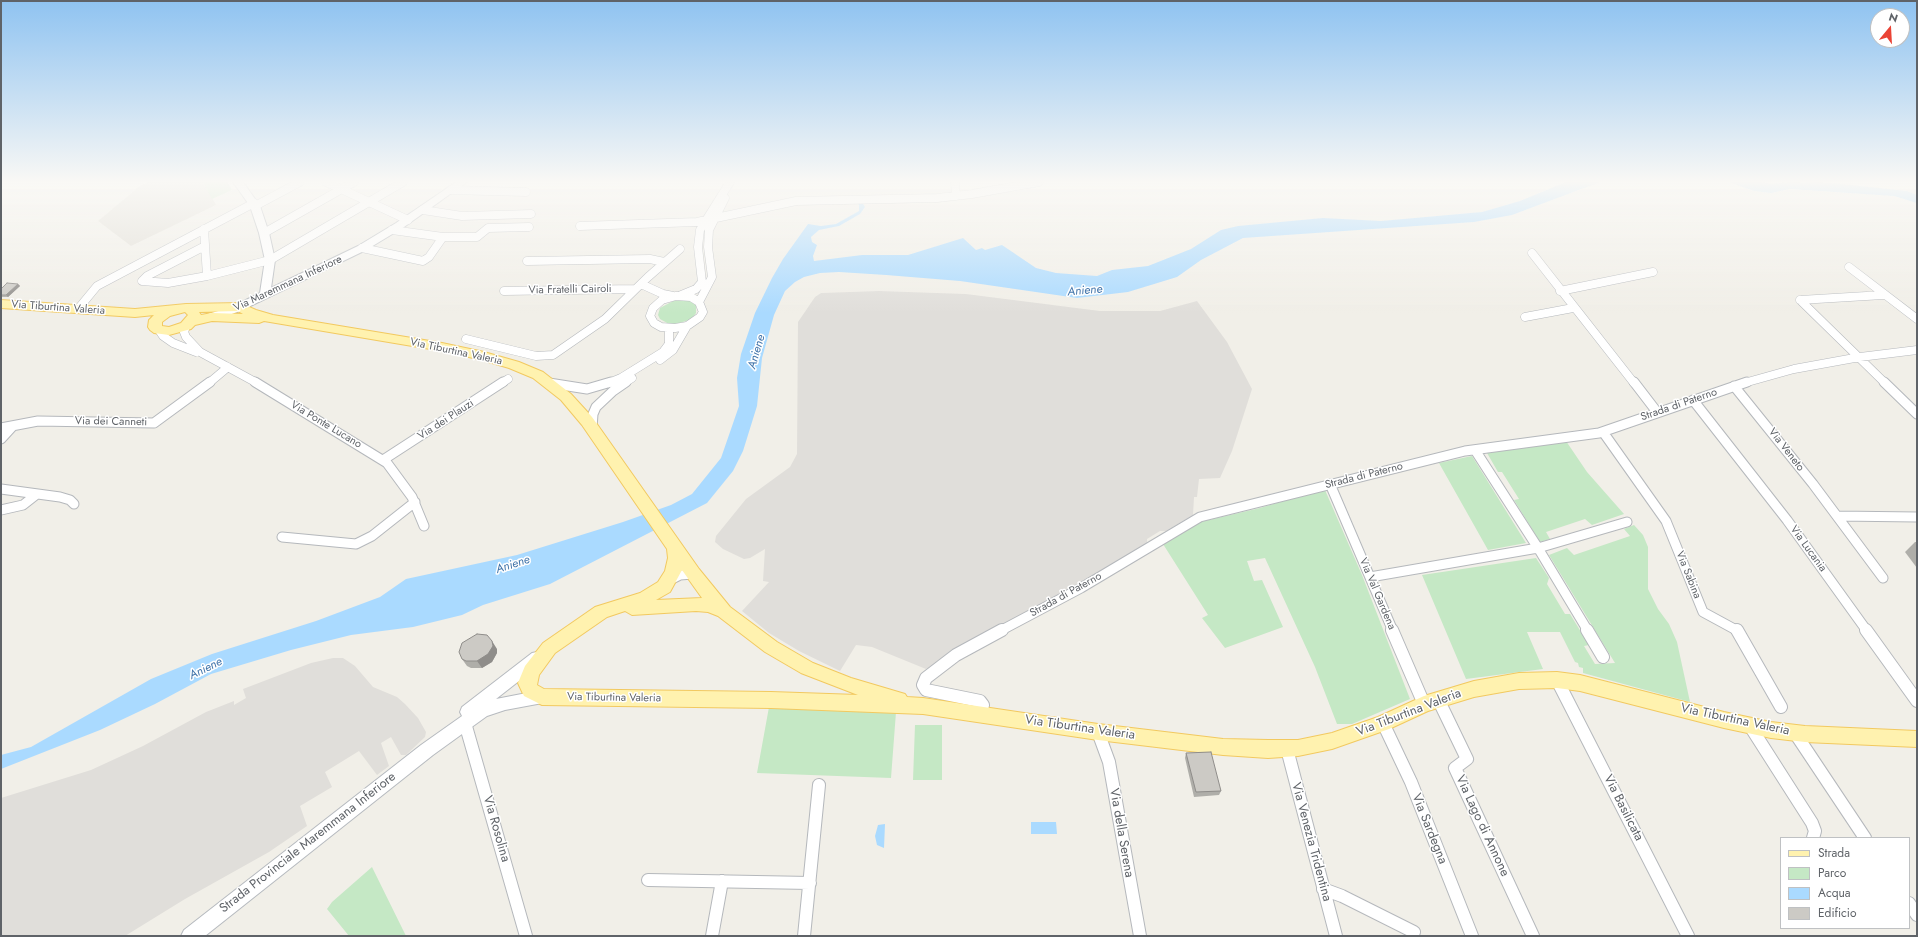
<!DOCTYPE html>
<style>
body{margin:0}
#map{position:relative;width:1918px;height:937px;overflow:hidden;background:#f1efe8;font-family:Jost,sans-serif}
canvas{display:block}
.frame{position:absolute;inset:0;border:2px solid #5f6368;pointer-events:none}
.legend{position:absolute;left:1780px;top:837px;width:130px;height:92px;box-sizing:border-box;background:#fff;border:1px solid #bfc1c3;margin:0;padding:5px 7px;list-style:none;font-size:12px;color:#5f6368}
.legend li{display:flex;align-items:center;gap:8px;height:20px}
.legend b{width:20px;border:1px solid #bfc1c3}
.north{position:absolute;left:1870px;top:8px;width:40px;height:40px;box-sizing:border-box;background:#fff;border:1px solid #bfc1c3;border-radius:50%;rotate:18deg;font-size:11px;font-weight:700;line-height:16px;text-align:center;color:#5f6368}
.north::after{content:'';display:block;margin:auto;width:14px;height:18px;background:#ea4335;clip-path:polygon(50% 0,100% 100%,50% 72%,0 100%)}
</style>
<div id="map">
<canvas width="1918" height="937"></canvas>
<div class="frame"></div>
<ul class="legend">
<li><b style="height:5px;background:#fff2af"></b>Strada</li>
<li><b style="height:11px;background:#c5e8c5"></b>Parco</li>
<li><b style="height:11px;background:#aadaff"></b>Acqua</li>
<li><b style="height:11px;background:#cccac5"></b>Edificio</li>
</ul>
<div class="north">N</div>
</div>
<script>
const c = document.querySelector('canvas').getContext('2d');
c.lineJoin = 'round';
function fillPath(path, color) {
  c.fillStyle = color;
  c.fill(path, 'evenodd');
}
function toPath(rows) {
  const path = new Path2D();
  for (const r of rows) {
    path.moveTo(r[0], r[1]);
    for (let i = 2; i < r.length; i += 2) path.lineTo(r[i], r[i + 1]);
  }
  return path;
}
function trace(path, color, width, dash) {
  c.strokeStyle = color;
  c.lineWidth = width;
  c.lineCap = dash ? 'butt' : 'round';
  c.setLineDash(dash || []);
  c.stroke(path);
}
function write(font, color, halo, rows, align = 'center') {
  c.font = font + ' Jost,sans-serif';
  c.lineWidth = 3;
  c.setLineDash([]);
  c.textBaseline = 'middle';
  c.strokeStyle = halo;
  c.fillStyle = color;
  for (const [text, x, y, turn = 0] of rows) {
    c.save();
    c.translate(x, y);
    c.rotate((+turn || 0) * Math.PI / 180);
    c.textAlign = isNaN(turn) ? turn : align;
    if (halo) c.strokeText(text, 0, 0);
    c.fillText(text, 0, 0);
    c.restore();
  }
}
fillPath(toPath([
 [879,291,966,294,1100,311,1160,311,1197,301,1227,342,1252,389,1232,451,1220,478,1199,479,1197,497,1194,497,1193,515,1166,531,1160,531,1147,539,1147,543,1086,580,949,654,935,665,926,669,872,647,856,645,840,671,799,651,769,633,742,611,769,582,763,581,765,549,750,558,744,559,723,549,715,542,716,536,746,499,790,467,797,454,798,322,815,297,821,293],
 [333,658,343,658,355,666,373,687,397,697,405,704,418,718,426,732,425,737,406,755,401,755,391,737,381,743,389,766,377,775,359,751,325,772,332,787,300,806,307,826,269,852,185,899,125,936,1,936,1,798,91,770,143,746,206,712,234,701,234,705,246,698,243,689,311,663]
]), '#e0deda');
fillPath(toPath([
 [149,182,203,182,216,205,131,246,98,221,141,185]
]), '#e1ded6');
fillPath(toPath([
 [203,182,227,182,232,190,212,199],
 [675,300,688,300,696,305,696,313,693,317,689,320,676,324,669,324,660,319,658,315,660,308],
 [1566,441,1587,472,1624,514,1592,525,1585,519,1546,532,1550,539,1540,542,1514,500,1519,499,1502,472,1498,472,1487,453],
 [1472,456,1526,543,1488,550,1439,463],
 [1325,490,1362,575,1410,699,1352,724,1337,724,1315,667,1265,558,1247,561,1254,581,1262,580,1283,627,1225,648,1202,618,1208,615,1163,544,1200,522,1260,508,1316,491],
 [1634,525,1643,535,1648,547,1648,589,1658,609,1669,624,1677,642,1690,702,1583,673,1583,668,1579,667,1578,663,1575,662,1560,632,1527,632,1543,669,1466,679,1422,575,1536,558,1549,578,1547,584,1565,614,1570,614,1589,645,1584,646,1595,664,1615,663,1549,555,1567,548,1574,555,1630,536,1624,529],
 [769,707,896,712,891,778,757,773],
 [915,725,942,725,942,780,913,780],
 [372,867,406,936,349,936,327,909,332,902]
]), '#c5e8c5');
fillPath(toPath([
 [1566,182,1600,182,1512,215,1474,222,1243,238,1201,260,1177,277,1128,292,1077,298,960,281,886,275,839,272,820,273,804,277,795,282,785,291,774,315,762,358,757,406,743,451,733,471,707,503,550,584,483,605,462,615,413,627,351,635,291,650,211,674,155,704,100,730,1,769,1,755,31,747,151,679,212,654,316,621,380,597,406,579,517,555,623,522,671,505,692,494,721,458,739,406,737,378,741,354,755,313,772,278,783,259,808,224,821,226,836,224,859,211,859,205,857,202,862,202,865,207,860,214,839,226,819,230,811,237,812,242,817,245,813,256,814,261,862,255,908,255,963,238,976,250,982,248,985,250,1002,245,1036,268,1056,273,1097,276,1112,270,1148,266,1191,249,1221,230,1238,226,1323,218,1381,221,1482,212,1520,201],
 [1729,182,1761,182,1771,184,1789,182,1831,183,1907,191,1917,195,1917,203,1894,196,1790,189,1771,193,1754,191],
 [1031,822,1056,822,1057,834,1031,834],
 [885,824,884,848,877,845,875,836,878,825]
]), '#aadaff');
const streetFar2 = toPath([
 [326,182,408,220],
 [955,182,956,196],
 [451,190,526,192],
 [255,206,300,182],
 [423,210,462,216,531,214],
 [580,226,697,222,796,201,937,198,972,194,1039,182],
 [204,229,207,276,270,260,403,182],
 [264,233,354,182],
 [443,237,477,237,488,228,529,227],
 [205,246,147,276,142,281,168,283,207,276],
 [362,248,423,261,429,257,443,237,392,230],
 [1532,253,1634,383],
 [527,261,650,259,664,262],
 [1849,267,1917,319],
 [641,284,663,294,673,296],
 [504,291,635,289],
 [1560,291,1653,272],
 [676,296,691,297,699,302,703,312,700,317,687,326,675,328,661,327,654,323,650,316,653,308,662,300,676,296],
 [679,296,696,289,702,282,698,247,700,230,730,182],
 [1800,300,1885,383],
 [1800,300,1883,295],
 [699,302,712,277,708,247,709,230,725,198],
 [78,309,97,286,254,203],
 [1525,317,1573,308],
 [186,326,184,332,186,337,200,352,257,383],
 [159,330,163,336,173,343,196,352],
 [466,339,536,356,553,355,605,319,648,277,680,249],
 [660,360,673,350,687,326],
 [209,383,228,367],
 [502,383,508,379],
 [609,383,621,378,663,352,669,344,669,328],
 [624,383,632,378],
 [1744,383,1794,369,1860,357,1917,350]
]);
const streetFar1 = toPath([
 [255,382,387,463,412,497,424,526],
 [1634,382,1657,412],
 [1884,382,1917,414],
 [549,383,587,389,611,382],
 [1734,386,1813,484,1883,578],
 [1693,400,1787,520,1867,631],
 [1,428,38,421,154,423,210,382],
 [592,428,593,414,596,407,613,391,626,382],
 [1603,432,1666,521,1703,612,1738,631],
 [1,439,12,427],
 [1475,450,1538,548,1588,631],
 [383,460,503,382],
 [1330,484,1393,631],
 [1,489,60,497,70,500,74,504],
 [1,510,23,505,37,494],
 [1837,516,1917,517],
 [282,537,356,544,372,536,415,502],
 [1370,577,1538,548,1627,522],
 [670,580,680,575,693,574],
 [1000,631,1081,588,1200,517,1465,451,1599,433,1747,382]
]);
const street = toPath([
 [1392,630,1424,704],
 [1587,630,1603,657],
 [1737,630,1781,707],
 [1866,630,1917,701],
 [1557,680,1688,936],
 [1438,699,1467,759,1455,768,1533,936],
 [981,714,983,705,980,701,926,690,923,685,926,678,956,655,1002,630],
 [465,723,526,936],
 [1383,723,1411,782,1472,936],
 [1750,726,1812,823,1815,831,1813,838],
 [1098,732,1109,762,1140,936],
 [1795,733,1865,838],
 [1287,749,1336,936],
 [648,880,810,883],
 [1323,889,1342,896,1414,932],
 [1909,903,1917,915],
 [712,936,722,881],
 [804,936,819,785]
]);
const secondary = toPath([
 [233,182,243,182,260,206,269,233,275,260,271,288,358,246,396,223,456,182,467,182,404,227,366,250,240,311,212,321,208,320,206,317,208,314,232,307,260,293,265,260,259,233,250,206,233,182],
 [537,652,542,653,545,658,542,663,496,699,542,690,548,692,550,697,548,702,505,710,487,716,433,755,205,936,181,936,184,930,421,745,462,716,460,712,462,707,532,653,537,652]
]);
const primary = toPath([
 [1,300,135,309,186,304,240,303,256,310,273,315,442,343,484,352,519,362,543,372,571,394,592,417,699,569,730,607,777,642,813,663,851,678,905,694,907,697,923,698,1098,724,1223,739,1268,740,1298,740,1332,733,1378,717,1424,696,1474,681,1519,673,1557,672,1580,675,1724,712,1771,722,1805,726,1917,731,1917,747,1805,742,1771,738,1724,728,1580,691,1557,688,1519,689,1474,697,1428,711,1389,729,1332,749,1298,756,1268,758,1223,755,1098,740,923,714,771,708,542,705,524,696,518,683,525,666,543,643,595,607,640,593,658,582,665,571,668,558,667,549,582,425,561,400,533,378,509,368,482,360,442,351,264,321,259,323,212,321,195,325,191,329,169,335,154,333,150,330,148,327,149,320,154,315,135,317,1,308,1,300],
 [238,311,243,314,212,313,201,315,199,312,238,311],
 [185,312,188,315,181,323,169,327,162,326,162,322,170,316,185,312],
 [682,570,702,598,656,600,670,592,682,570],
 [625,611,632,615,696,611,708,612,718,616,765,652,801,673,858,695,771,692,544,689,537,685,539,675,555,653,607,617,625,611]
]);
trace(streetFar2, '#b5b8bc', 9);
trace(streetFar1, '#b5b8bc', 11);
trace(street, '#b5b8bc', 14);
trace(secondary, '#b6babf', 2);
trace(primary, '#f2c960', 2);
trace(streetFar2, '#fff', 8);
trace(streetFar1, '#fff', 9);
trace(street, '#fff', 12);
fillPath(secondary, '#fff');
fillPath(primary, '#fff2af');
fillPath(toPath([
 [18,284,20,286,8,297,1,297,1,289],
 [1915,542,1917,542,1917,568,1905,552],
 [497,649,497,653,492,662,482,668,471,668,467,666,462,659],
 [1186,753,1221,791,1219,795,1194,797,1185,758]
]), '#afaea9');
fillPath(toPath([
 [18,284,20,286,8,297,6,295],
 [492,641,497,649,497,653,492,662,482,668,477,661]
]), '#8f8d8a');
const building = toPath([
 [7,283,18,284,6,295,1,295,1,289,7,283],
 [477,634,487,635,492,641,493,646,488,654,477,661,466,661,462,659,459,652,462,643,477,634],
 [1211,752,1221,791,1196,792,1186,753,1211,752]
]);
fillPath(building, '#cccac5');
trace(building, '#8f8d8a', 1);
const sky = c.createLinearGradient(0, 0, 0, 313);
sky.addColorStop(0, '#8fc3f1');
sky.addColorStop(0.58, '#f9f8f5');
sky.addColorStop(1, '#f9f8f500');
c.fillStyle = sky;
c.fillRect(0, 0, 1918, 313);
write('11px', '#5f6368', '#fff', [
 ["Via Maremmana Inferiore",288,284,-25],
 ["Via Fratelli Cairoli",570,290,-1],
 ["Via Tiburtina Valeria",58,308,4],
 ["Via Tiburtina Valeria",456,352,12],
 ["Strada di Paterno",1679,405,-19],
 ["Via dei Plauzi",446,420,-33],
 ["Via dei Canneti",111,422,1],
 ["Via Ponte Lucano",326,425,31],
 ["Via Veneto",1786,450,52],
 ["Strada di Paterno",1364,476,-14],
 ["Via Lucania",1808,549,54],
 ["Via Sabina",1688,575,68],
 ["Via Val Gardena",1377,594,67],
 ["Strada di Paterno",1066,595,-29],
 ["Via Tiburtina Valeria",614,698,1]
]);
write('italic 12px', '#4174aa', '#fff', [
 ["Aniene",1085,291,-5],
 ["Aniene",757,352,-74],
 ["Aniene",513,565,-18],
 ["Aniene",206,669,-26]
]);
write('13px', '#5f6368', '#fff', [
 ["Via Tiburtina Valeria",1409,713,-21],
 ["Via Tiburtina Valeria",1735,720,12],
 ["Via Tiburtina Valeria",1080,728,8],
 ["Via Basilicata",1623,808,63],
 ["Via Lago di Annone",1482,826,65],
 ["Via Rosolina",496,829,74],
 ["Via Sardegna",1429,829,68],
 ["Via della Serena",1121,833,80],
 ["Via Venezia Tridentina",1311,842,75],
 ["Strada Provinciale Maremmana Inferiore",308,843,-38]
]);
</script>
